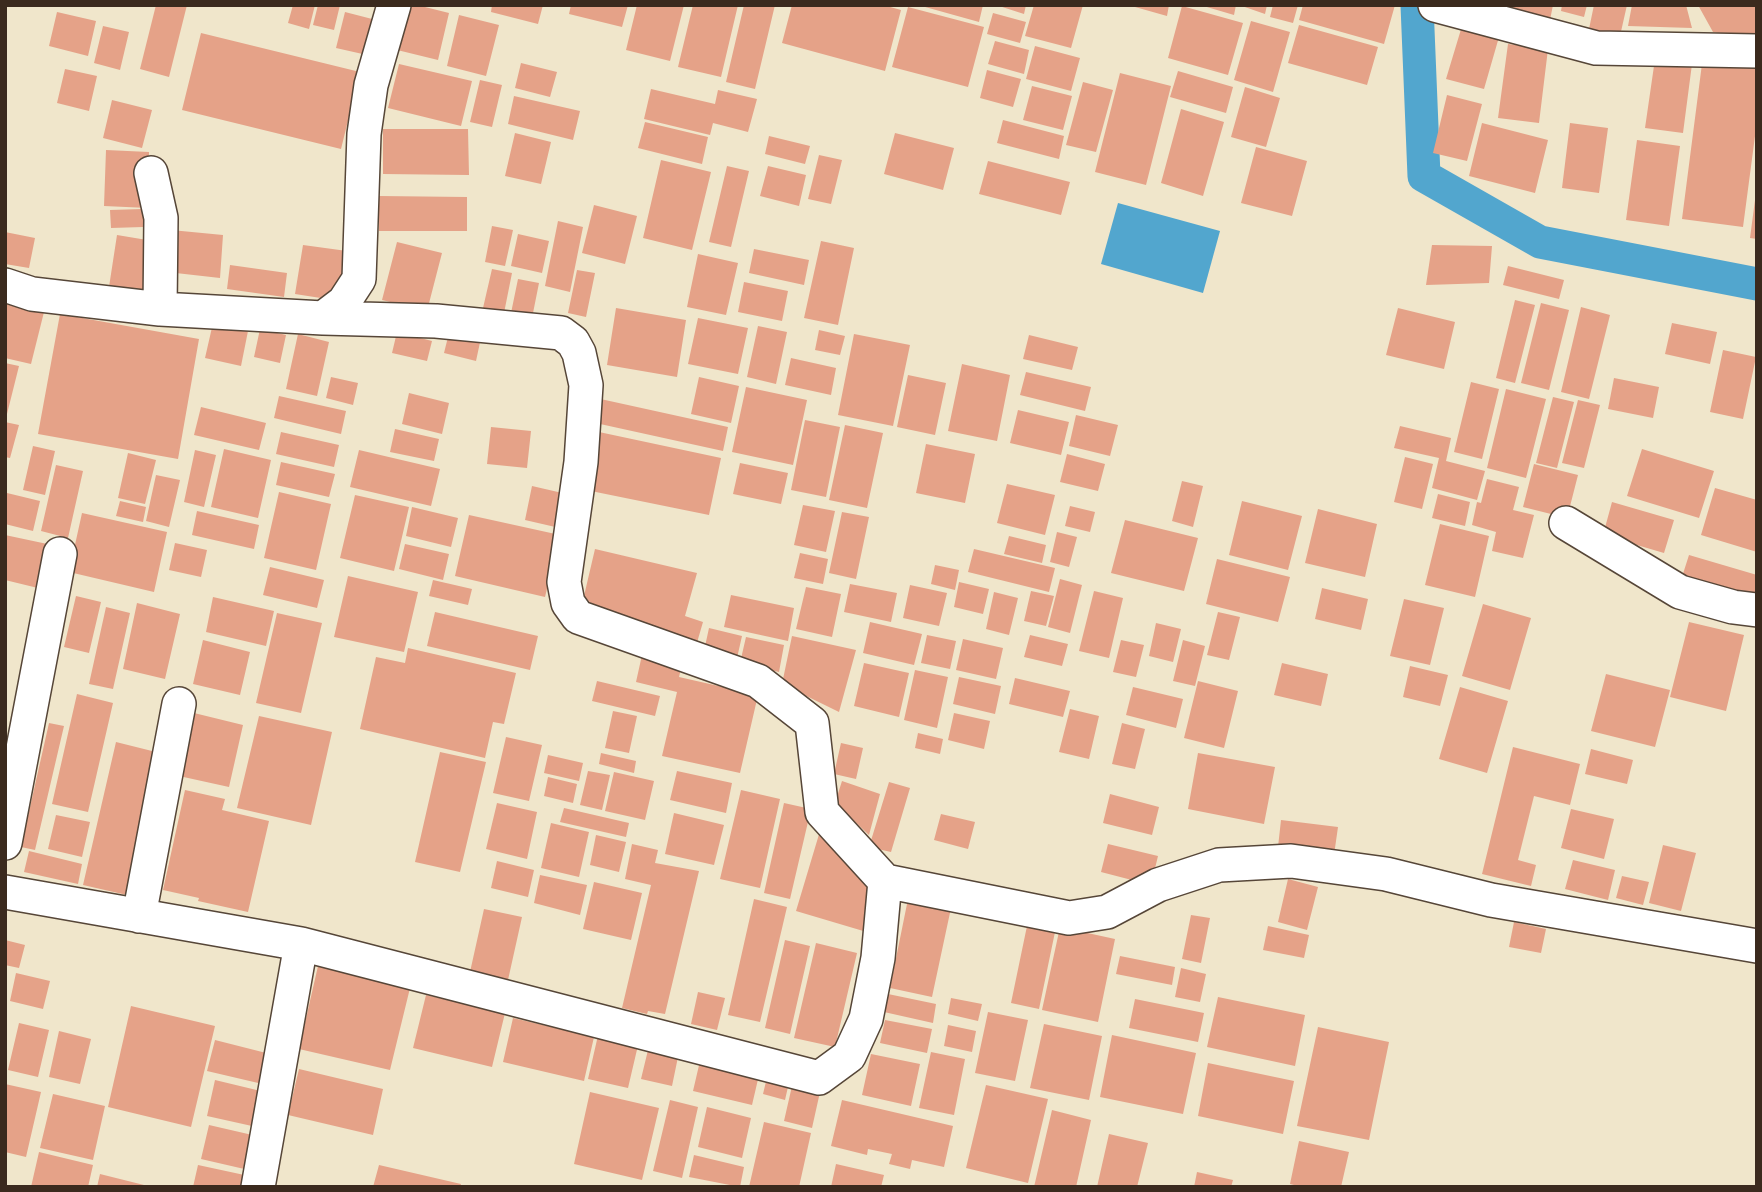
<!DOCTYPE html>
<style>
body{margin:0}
#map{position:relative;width:1762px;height:1192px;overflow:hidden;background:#f0e6cb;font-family:"Libre Bodoni",serif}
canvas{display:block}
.frame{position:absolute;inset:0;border:7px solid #3b2a1e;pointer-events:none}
</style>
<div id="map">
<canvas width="1762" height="1192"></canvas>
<div class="frame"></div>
</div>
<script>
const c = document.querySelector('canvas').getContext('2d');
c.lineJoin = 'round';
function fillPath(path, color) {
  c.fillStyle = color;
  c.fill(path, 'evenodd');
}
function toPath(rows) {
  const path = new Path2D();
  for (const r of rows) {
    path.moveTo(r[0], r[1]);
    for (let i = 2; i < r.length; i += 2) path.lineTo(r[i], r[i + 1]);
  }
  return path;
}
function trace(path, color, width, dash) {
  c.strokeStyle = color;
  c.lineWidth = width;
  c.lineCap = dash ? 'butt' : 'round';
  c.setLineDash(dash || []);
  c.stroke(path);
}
fillPath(toPath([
 [1118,203,1220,231,1203,293,1101,264]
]), '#52a6ce');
trace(toPath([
 [1417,5,1424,176,1540,242,1757,284]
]), '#52a6ce', 33);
fillPath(toPath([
 [156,5,187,5,169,77,140,69],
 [293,5,315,5,309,29,288,23],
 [318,5,340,5,334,30,313,25],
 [399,5,417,5,449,13,438,60,389,48],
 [492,5,543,5,538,24,491,12],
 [571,5,628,5,622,27,569,14],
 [637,5,684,5,670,61,626,50],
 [693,5,738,5,721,77,678,67],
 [744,5,775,5,755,89,726,82],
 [792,5,883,5,901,10,885,71,782,43],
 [918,5,983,5,979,22],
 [996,5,1026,5,1024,14],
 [1034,5,1083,5,1071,48,1025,36],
 [1128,5,1169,5,1167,16],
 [1200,5,1236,5,1234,15],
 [1239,5,1267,5,1265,14],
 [1273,5,1298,5,1293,23,1270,17],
 [1303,5,1395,5,1384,44,1299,20],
 [1493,5,1553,5,1550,20],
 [1562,5,1587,5,1584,17,1561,11],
 [1594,5,1627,5,1620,36,1589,29],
 [1632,5,1686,5,1692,28,1628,26],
 [1698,5,1757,5,1757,41,1713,32],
 [1182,6,1243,23,1228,75,1168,58],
 [908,7,984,27,968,87,892,67],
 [57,12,96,21,88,56,49,46],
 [345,12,376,20,367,55,336,48],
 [993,13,1026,22,1020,43,987,34],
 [459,15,499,25,486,76,447,66],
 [1251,21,1290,32,1273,92,1234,80],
 [1299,25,1378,47,1367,85,1288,63],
 [103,26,129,32,120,70,94,63],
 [1462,26,1499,37,1484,89,1446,79],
 [201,33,360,72,341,149,182,110],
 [995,41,1029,50,1024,74,988,64],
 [1508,44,1548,49,1539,123,1498,118],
 [1035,46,1080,58,1071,91,1026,79],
 [1703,56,1757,63,1757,121,1743,227,1682,219],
 [1655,59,1692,64,1683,133,1645,128],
 [521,63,557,72,550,97,515,88],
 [399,64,472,81,461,126,388,108],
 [65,69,97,76,89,111,57,103],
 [987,70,1021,79,1013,107,980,98],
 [1178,71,1233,87,1226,113,1170,97],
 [1120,73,1171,86,1146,185,1095,172],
 [480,80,502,85,492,127,470,122],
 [1083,82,1113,90,1096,152,1066,145],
 [1032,86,1072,96,1063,130,1023,120],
 [1245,87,1280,98,1266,147,1231,137],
 [651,89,715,104,718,90,757,99,748,132,713,123,710,135,644,119],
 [1447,95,1482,104,1467,161,1433,153],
 [514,96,580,111,573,140,508,124],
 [112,100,152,110,142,148,103,138],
 [1181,109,1224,122,1203,196,1161,183],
 [1003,120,1064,136,1059,159,997,143],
 [645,122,708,137,702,164,638,148],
 [1482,123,1548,140,1535,193,1469,176],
 [1570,123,1608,128,1599,193,1562,188],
 [383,129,468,129,469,175,383,174],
 [515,133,551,142,541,184,505,176],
 [895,133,954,148,943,190,884,174],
 [769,136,810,146,805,164,765,154],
 [1637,140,1680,146,1669,226,1626,220],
 [1256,147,1307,161,1292,216,1241,203],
 [106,150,149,152,148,208,104,206],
 [819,155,842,160,831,204,808,199],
 [661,160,711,172,692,250,643,238],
 [988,161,1070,182,1061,215,979,194],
 [727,166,749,171,731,247,709,242],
 [768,166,806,175,799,206,760,196],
 [379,196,467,197,467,231,379,231],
 [1755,200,1757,200,1757,239,1750,238],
 [594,205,637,216,625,264,582,253],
 [143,209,143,227,111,228,110,210],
 [558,221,583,227,570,292,545,286],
 [492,226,513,230,505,266,485,262],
 [171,230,223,235,220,278,167,272],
 [5,232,35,238,29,268,5,264],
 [518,234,549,241,542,273,511,266],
 [117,235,159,242,151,294,109,287],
 [821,241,854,248,838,325,804,318],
 [397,242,442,253,427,311,382,300],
 [303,245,347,251,340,301,295,294],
 [1432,245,1492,246,1489,283,1426,285],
 [754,249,809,260,804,285,749,273],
 [698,254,738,263,726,315,687,307],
 [230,265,287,273,284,297,227,289],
 [1508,266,1564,280,1559,299,1503,285],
 [492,269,512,273,504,313,483,308],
 [577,270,595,273,586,317,568,313],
 [518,279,539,283,532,318,511,313],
 [744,282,788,291,782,321,738,312],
 [5,290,47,300,31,364,5,358],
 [1515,300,1535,305,1515,383,1496,378],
 [1541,303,1569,310,1549,390,1521,383],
 [1581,307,1610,315,1589,399,1561,392],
 [616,308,686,320,677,377,607,365],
 [1398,308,1455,322,1444,369,1386,355],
 [60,314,199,339,178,459,38,434],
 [698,318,748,328,738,374,688,364],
 [213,323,248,331,241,366,205,358],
 [1672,323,1717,332,1710,364,1665,354],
 [451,325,482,333,476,361,444,353],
 [758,326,787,332,776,384,747,377],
 [260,329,286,335,280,363,254,357],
 [819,330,845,336,840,355,815,350],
 [397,332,432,341,427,361,392,353],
 [298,334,329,342,317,396,286,389],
 [854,334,910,345,893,426,838,415],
 [1029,335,1078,347,1072,370,1023,359],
 [1723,350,1756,357,1743,419,1710,412],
 [791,358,836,368,831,395,785,385],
 [5,363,19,366,6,418,5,418],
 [962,364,1010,375,997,441,948,431],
 [1026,372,1091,387,1085,411,1020,395],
 [908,375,946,383,935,435,897,427],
 [331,377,358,383,353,405,326,398],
 [699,377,739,386,731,423,691,414],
 [1614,378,1659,387,1653,418,1608,409],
 [1471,382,1499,389,1482,459,1454,452],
 [746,387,807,400,793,465,732,452],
 [1506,389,1546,399,1526,478,1487,468],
 [409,393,449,403,442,434,402,424],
 [279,396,346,411,341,434,274,418],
 [1553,397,1574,402,1557,468,1536,463],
 [596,398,728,427,723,451,591,422],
 [1578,400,1600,405,1584,468,1562,463],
 [201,407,266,423,259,450,194,435],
 [1018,410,1069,422,1061,455,1010,443],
 [1076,415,1118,425,1110,456,1069,446],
 [805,420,840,427,826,497,791,490],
 [5,422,19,425,10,458,5,457],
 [845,425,883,433,867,508,829,500],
 [1400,426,1451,438,1446,461,1485,471,1477,500,1432,488,1439,458,1394,448],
 [491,427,531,431,527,468,487,464],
 [395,429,439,439,434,461,390,452],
 [281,432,339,445,334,467,276,454],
 [599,432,721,458,709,515,586,490],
 [926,444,975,454,965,503,916,493],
 [33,446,55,451,45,495,23,490],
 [224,449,271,460,258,518,211,507],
 [1642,449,1714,471,1699,518,1627,496],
 [195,450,216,455,204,507,184,502],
 [359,450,440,469,431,506,350,487],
 [128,453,156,460,145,504,118,498],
 [1067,454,1105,464,1098,491,1060,482],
 [1405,457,1433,464,1422,509,1394,502],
 [281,462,335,474,329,497,276,485],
 [740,463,788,473,781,504,733,494],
 [1534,464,1578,475,1567,518,1523,507],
 [56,465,83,471,68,538,41,531],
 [156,475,180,480,169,527,146,521],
 [1487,479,1519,487,1513,510,1534,515,1523,558,1492,551,1496,532,1472,525,1477,502,1481,503],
 [1182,481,1203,486,1193,527,1172,521],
 [1007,484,1055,495,1045,535,997,523],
 [532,486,571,495,564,529,525,520],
 [1715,488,1757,500,1757,552,1701,535],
 [279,492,331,504,316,570,264,558],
 [7,493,40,501,33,531,5,524],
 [1438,494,1470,502,1465,526,1432,518],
 [355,495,409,507,394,571,340,558],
 [120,501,146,507,143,522,116,516],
 [1242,501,1302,516,1288,570,1229,555],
 [1612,502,1674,520,1664,553,1603,535],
 [803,505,835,511,826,552,794,545],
 [1070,506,1095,512,1090,532,1065,526],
 [412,507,458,518,451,547,406,536],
 [1318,509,1377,524,1365,577,1305,563],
 [197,511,259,525,254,549,192,535],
 [842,512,869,517,856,579,829,573],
 [82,513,167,532,154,592,69,572],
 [469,515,560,535,545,597,455,576],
 [1125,520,1198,538,1184,591,1111,573],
 [1440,524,1489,536,1475,597,1425,585],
 [1057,532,1077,537,1069,567,1050,562],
 [5,535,52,545,42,589,5,580],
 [1009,536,1046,545,1042,563,1004,554],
 [175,543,207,550,201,577,169,570],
 [405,544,449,554,443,580,399,569],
 [595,549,697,573,685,616,703,622,696,646,600,613,584,596],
 [974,549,1055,568,1049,592,968,572],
 [800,553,828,559,823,584,794,578],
 [1689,555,1757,575,1757,591,1747,624,1674,602],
 [1217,559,1290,577,1278,622,1206,604],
 [935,565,959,570,955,590,931,584],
 [270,567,324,580,317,608,263,595],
 [348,576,418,592,404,652,334,637],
 [1060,579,1082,585,1070,633,1048,627],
 [433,580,472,589,468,605,429,596],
 [959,582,989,589,983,614,954,607],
 [850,584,897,593,891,622,844,612],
 [910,585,947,593,939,626,903,618],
 [806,587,841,594,832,637,796,629],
 [1322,588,1368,599,1361,630,1315,619],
 [1031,591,1054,596,1046,626,1024,621],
 [1094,591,1123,598,1109,658,1079,651],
 [994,592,1018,598,1009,635,986,629],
 [731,595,794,608,788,641,724,627],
 [76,596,101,602,89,653,64,647],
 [213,597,274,611,266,646,206,632],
 [1404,599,1444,608,1430,665,1390,656],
 [137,603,180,614,165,679,123,669],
 [1483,604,1531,618,1510,690,1462,676],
 [106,607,130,613,113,689,89,684],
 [435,612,538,636,530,670,427,646],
 [1218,612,1240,617,1229,660,1207,655],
 [277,613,322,623,301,713,256,703],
 [870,622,922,634,914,665,863,653],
 [1689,622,1744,635,1726,711,1670,697],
 [1156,623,1181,629,1173,662,1149,656],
 [709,628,742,636,737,658,704,651],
 [927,635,956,641,950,669,921,663],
 [1030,635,1068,644,1062,666,1024,657],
 [792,636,856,650,839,712,782,684],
 [746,637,784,645,779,672,740,663],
 [963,639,1003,648,996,679,956,670],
 [203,640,250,652,240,695,193,684],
 [1121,640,1144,645,1136,677,1113,672],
 [1183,640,1205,646,1195,686,1173,681],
 [408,648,516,673,504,724,493,722,485,758,360,729,376,657,405,663],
 [642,655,682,664,679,677,758,695,740,773,662,756,677,692,636,682],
 [864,663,909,673,899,717,854,706],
 [1282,663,1328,674,1321,706,1274,695],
 [1410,666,1448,675,1440,706,1403,697],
 [915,670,948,677,937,728,904,720],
 [1606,674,1670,690,1655,747,1591,731],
 [959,677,1001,686,995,714,953,704],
 [1015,678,1070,691,1063,717,1009,704],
 [597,681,660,696,655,716,592,701],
 [1198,681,1238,691,1224,748,1184,738],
 [1133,687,1183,699,1176,728,1126,715],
 [1460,687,1508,701,1487,773,1439,759],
 [77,694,113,703,88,812,52,804],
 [1070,709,1099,716,1089,759,1059,752],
 [613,711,637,716,629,753,605,748],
 [194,713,243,725,229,787,179,776],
 [954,713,990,721,984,749,948,740],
 [259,716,332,732,311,825,237,808],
 [49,723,64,726,35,850,21,847],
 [1122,723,1145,729,1135,769,1112,764],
 [918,733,943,739,940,754,915,748],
 [506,737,542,745,529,801,493,793],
 [116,742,160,753,127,895,83,885],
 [841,743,863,748,856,779,834,774],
 [1513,747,1580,764,1570,805,1534,796,1518,860,1536,865,1531,886,1482,874],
 [1591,749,1633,760,1627,784,1585,774],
 [440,752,486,762,460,872,415,862],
 [601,753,636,761,634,773,599,764],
 [1198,753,1275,767,1264,824,1188,809],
 [548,755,583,763,579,781,544,773],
 [588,771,610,775,602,810,580,805],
 [677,771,732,783,726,813,670,800],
 [614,772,654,781,645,820,605,811],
 [548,777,577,784,573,803,544,796],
 [842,781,880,794,869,835,835,803],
 [889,782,910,788,891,852,869,847],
 [185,790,225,799,222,810,269,821,248,912,198,901,199,898,163,890],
 [741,790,780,799,760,888,720,879],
 [1110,794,1159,807,1152,835,1103,823],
 [497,803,537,812,527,859,486,849],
 [784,803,811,809,790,899,764,893],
 [564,808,629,823,626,837,560,822],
 [1571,809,1614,819,1604,859,1561,848],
 [674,813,724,825,714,865,665,854],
 [941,814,975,822,968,849,934,840],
 [56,815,90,822,82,857,48,849],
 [1281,820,1338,827,1334,855,1278,847],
 [823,821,879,883,870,933,796,911],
 [551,823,589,832,579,877,541,868],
 [596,835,626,842,619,872,590,865],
 [632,844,658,850,655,863,699,871,665,1014,648,1011,647,1014,622,1008,651,885,625,879],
 [1108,844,1158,856,1151,885,1101,872],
 [1663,845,1696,853,1681,911,1649,903],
 [29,851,82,864,78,884,24,872],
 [1573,860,1615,870,1608,900,1565,889],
 [497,861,534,870,528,897,491,888],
 [540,875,587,885,580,915,534,903],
 [1622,876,1649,882,1643,905,1616,898],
 [1288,879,1318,887,1307,930,1278,922],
 [594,882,642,893,631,940,583,929],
 [754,899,787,907,760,1022,728,1015],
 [908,899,951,908,932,997,890,988],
 [484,909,522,917,508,980,470,972],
 [1191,915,1210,918,1201,963,1182,959],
 [1514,922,1546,929,1541,953,1509,947],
 [1027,926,1055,932,1039,1009,1011,1003],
 [1268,926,1309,935,1304,958,1263,950],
 [1060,927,1115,939,1098,1022,1042,1010],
 [5,940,25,945,19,968,5,965],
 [785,940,810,946,790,1034,765,1028],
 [816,943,857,953,835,1047,794,1038],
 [1120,956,1175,967,1172,985,1116,974],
 [318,966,410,988,390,1070,299,1049],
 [1181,968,1206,974,1200,1002,1175,997],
 [16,973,50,981,43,1009,10,1001],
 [698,992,725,998,717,1030,691,1024],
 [888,994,936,1004,933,1023,884,1012],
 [426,995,505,1013,492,1067,413,1048],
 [1218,997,1305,1015,1295,1066,1207,1047],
 [951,998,982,1004,978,1021,948,1014],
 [1135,999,1204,1013,1198,1042,1129,1028],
 [131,1006,215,1026,191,1127,108,1107],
 [988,1012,1028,1020,1015,1081,975,1073],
 [513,1018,594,1037,584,1081,503,1062],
 [885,1020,932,1029,927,1053,880,1043],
 [19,1023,49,1030,38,1077,8,1070],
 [1044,1024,1102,1036,1089,1100,1030,1088],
 [948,1025,976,1031,972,1052,944,1046],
 [1318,1027,1389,1042,1369,1140,1297,1126],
 [59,1031,91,1039,80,1084,49,1077],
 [599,1031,639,1041,628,1088,588,1079],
 [1112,1035,1196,1053,1183,1114,1100,1097],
 [215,1040,278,1056,271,1086,207,1071],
 [648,1050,678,1057,672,1086,641,1079],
 [931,1052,965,1059,954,1115,919,1108],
 [871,1054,920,1064,911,1106,862,1095],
 [700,1061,759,1075,752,1105,693,1091],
 [1208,1063,1294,1081,1283,1134,1198,1116],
 [299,1069,383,1089,373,1135,288,1115],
 [768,1073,790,1078,785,1100,763,1094],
 [215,1080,269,1093,261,1128,207,1116],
 [5,1084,41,1092,26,1157,5,1152],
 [986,1085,1048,1099,1028,1183,966,1168],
 [792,1086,820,1092,812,1128,784,1121],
 [590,1092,659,1108,642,1180,574,1164],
 [53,1094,105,1106,93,1160,40,1148],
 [670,1100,698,1107,682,1178,653,1171],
 [842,1100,953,1126,944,1167,912,1160,910,1169,889,1164,892,1154,868,1149,867,1155,831,1146],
 [707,1107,751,1118,742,1158,698,1147],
 [1052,1110,1091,1120,1076,1187,1034,1187],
 [764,1122,811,1133,799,1187,749,1187],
 [209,1125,261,1137,253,1171,201,1159],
 [1109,1134,1148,1143,1137,1187,1097,1187],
 [1299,1141,1349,1152,1341,1187,1302,1187,1290,1184],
 [39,1152,93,1165,88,1187,31,1187],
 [694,1155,744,1167,740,1187,689,1177],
 [836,1164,884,1175,881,1187,831,1187],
 [198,1165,249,1176,247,1187,193,1187],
 [379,1165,461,1184,460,1187,373,1187],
 [1197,1172,1233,1180,1231,1187,1194,1187],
 [100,1174,148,1186,148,1187,97,1187]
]), '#e5a288');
const minor = toPath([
 [1435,5,1596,48,1757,51],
 [151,173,161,218,160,309],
 [5,285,32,294,160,309,323,318,344,302,359,279,364,134,371,85,394,5],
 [323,318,436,321,561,333,573,342,579,353,586,385,581,462,564,582,568,603,578,617,758,681,812,723,822,812,885,881],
 [1566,523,1680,592,1733,607,1757,610],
 [5,843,60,554],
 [5,892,301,944,819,1078,849,1056,866,1019,878,958,885,881,1069,918,1107,912,1158,885,1219,865,1291,861,1386,874,1491,900,1757,946],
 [139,916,179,704],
 [258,1187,301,944]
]);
trace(minor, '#564638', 36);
trace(minor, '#fff', 33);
</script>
